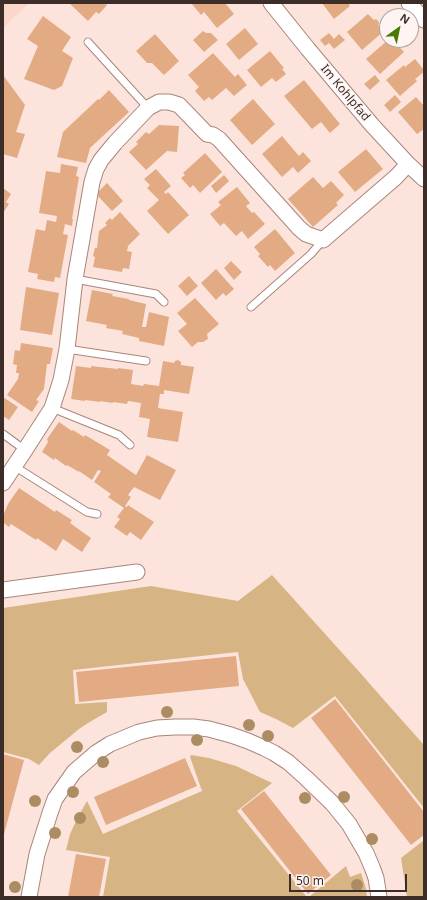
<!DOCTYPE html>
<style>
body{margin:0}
#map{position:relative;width:427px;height:900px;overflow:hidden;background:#fce4dd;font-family:"Noto Sans",sans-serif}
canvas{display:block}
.frame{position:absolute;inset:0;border:4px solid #3c2d29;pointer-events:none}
.north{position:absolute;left:379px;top:8px;width:40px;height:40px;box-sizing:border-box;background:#fef5f3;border:1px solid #b0a5a2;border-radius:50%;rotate:33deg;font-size:11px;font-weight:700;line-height:16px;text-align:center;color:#3c2d29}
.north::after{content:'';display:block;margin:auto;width:14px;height:18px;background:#487a05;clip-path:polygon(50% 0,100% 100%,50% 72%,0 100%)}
.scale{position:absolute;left:289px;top:874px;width:118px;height:18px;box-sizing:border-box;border:2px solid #3c2d29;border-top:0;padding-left:5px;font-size:12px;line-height:14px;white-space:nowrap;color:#3c2d29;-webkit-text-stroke:3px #fef5f3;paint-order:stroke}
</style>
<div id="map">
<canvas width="427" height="900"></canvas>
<div class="frame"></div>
<div class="north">N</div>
<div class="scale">50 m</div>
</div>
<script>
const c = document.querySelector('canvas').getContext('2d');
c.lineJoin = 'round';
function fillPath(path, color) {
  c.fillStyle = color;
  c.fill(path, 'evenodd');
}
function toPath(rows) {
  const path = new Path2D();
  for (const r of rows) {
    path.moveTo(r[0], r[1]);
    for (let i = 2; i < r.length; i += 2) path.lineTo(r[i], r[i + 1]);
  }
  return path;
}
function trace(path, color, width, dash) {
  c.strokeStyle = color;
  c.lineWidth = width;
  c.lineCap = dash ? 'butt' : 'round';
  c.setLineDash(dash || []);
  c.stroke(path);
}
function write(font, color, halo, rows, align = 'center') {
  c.font = font + ' "Noto Sans",sans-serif';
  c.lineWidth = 3;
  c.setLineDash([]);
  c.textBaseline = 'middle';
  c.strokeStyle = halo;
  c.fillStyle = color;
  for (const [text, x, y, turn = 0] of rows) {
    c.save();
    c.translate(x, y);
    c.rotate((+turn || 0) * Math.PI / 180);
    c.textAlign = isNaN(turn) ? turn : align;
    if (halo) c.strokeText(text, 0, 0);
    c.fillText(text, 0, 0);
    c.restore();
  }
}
fillPath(toPath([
 [3,3,29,3,3,28]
]), '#fbd6ca');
fillPath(toPath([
 [272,575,363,676,376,691,424,745,424,808,335,696,293,728,276,719,260,712,243,679,238,652,73,670,75,704,107,702,107,712,88,723,79,729,50,753,39,765,29,759,3,752,3,608,151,586,238,601],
 [191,755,209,758,236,766,272,783,237,811,306,896,310,896,346,866,350,877,361,873,366,889,367,897,103,897,110,857,66,850,70,834,78,817,83,808,87,801,103,834,202,791,190,757],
 [424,840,424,897,407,897,401,858]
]), '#d7b484');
fillPath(toPath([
 [69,3,105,3,107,5,99,14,96,12,88,21],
 [191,3,225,3,234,14,217,28,204,12,201,15],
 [322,3,348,3,350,6,334,19],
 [368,14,374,20,376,19,378,21,379,23,378,25,384,31,362,50,347,32],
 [43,16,71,37,62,51,73,58,62,86,54,90,24,79,38,46,27,39],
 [245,28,258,44,239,60,226,44],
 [203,31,206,33,211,33,218,40,204,52,193,40],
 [329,33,334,39,339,34,345,40,334,49,329,43,325,46,320,40],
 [155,34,179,61,164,75,152,63,147,63,136,51],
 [388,40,393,40,404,52,380,74,366,59],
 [270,51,284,68,282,69,286,74,276,82,272,78,261,87,247,70],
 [213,53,235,77,238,74,247,85,234,96,226,88,212,100,209,97,204,101,195,91,199,87,188,75],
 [415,59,424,70,424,72,415,79,417,81,400,96,386,80,404,65,405,67],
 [3,75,25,105,16,132,25,134,17,158,3,154],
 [375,75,380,81,370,90,364,84],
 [304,80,340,124,330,133,321,122,312,129,284,96],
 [109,90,129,112,90,148,86,163,57,157,63,132,98,99,99,100],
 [395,95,401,102,390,112,384,105],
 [416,97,424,106,424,129,417,134,398,112],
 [253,99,275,124,252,145,230,120],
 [159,125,179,126,177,152,167,151,146,170,129,152,138,144,136,142,146,132,149,134],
 [282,136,299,156,303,152,311,161,298,173,293,167,282,177,262,154],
 [366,149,383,169,355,192,338,172],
 [205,153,222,172,200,193,193,185,190,188,181,178,185,175,183,173],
 [61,164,78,167,76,176,79,177,72,219,73,219,72,226,65,224,63,234,68,235,60,278,55,277,54,282,37,279,38,274,28,272,36,229,45,231,47,220,56,222,57,216,39,213,46,171,60,173],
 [156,169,171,186,164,192,166,194,168,192,189,215,168,234,147,211,159,200,147,188,150,185,144,179],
 [224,175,229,181,216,193,211,186],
 [313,177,323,188,331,181,344,195,336,203,338,205,313,227,288,199],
 [107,183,123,201,112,211,96,194],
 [237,187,250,203,246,206,252,213,254,212,265,224,248,239,242,231,236,236,224,223,220,226,210,214,221,205,218,202],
 [3,188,11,194,6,202,9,204,3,213],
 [120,212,140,234,128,246,127,251,132,252,129,269,123,268,122,272,93,267,95,257,93,256,95,248,97,248,99,231,107,225,105,223,110,218,112,220],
 [275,229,295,253,275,271,270,265,268,267,258,256,260,254,254,247],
 [231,261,242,272,234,280,224,268],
 [216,269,234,289,226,296,223,293,216,300,201,283],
 [189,276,198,286,187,296,178,286],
 [26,287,59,293,52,335,20,330],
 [92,290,113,294,112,296,129,299,129,300,146,304,142,327,146,327,149,312,169,317,164,346,139,341,139,338,122,334,123,331,106,328,107,325,86,321],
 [195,298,219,324,207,334,208,339,203,342,198,342,192,347,178,331,187,324,177,313],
 [21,343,53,348,50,364,47,364,44,389,36,400,39,401,32,412,7,395,18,379,19,373,16,373,17,365,13,364,15,350,20,351],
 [178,360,181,362,181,365,194,367,189,394,164,390,164,394,160,394,158,408,183,412,178,442,147,437,150,419,139,417,141,403,128,401,127,404,113,402,113,403,100,401,100,402,85,400,85,401,71,399,76,366,91,368,91,366,118,369,118,368,133,370,131,384,143,386,144,384,159,386,163,361,174,363,175,361],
 [3,397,18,407,9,420,3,416],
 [59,422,72,431,73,430,84,437,85,435,110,450,107,455,136,475,147,455,176,470,160,500,134,487,128,495,131,497,125,506,127,507,128,505,154,522,141,540,130,532,127,536,114,527,120,519,117,517,124,508,108,497,111,494,94,482,101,471,98,470,92,480,79,471,79,472,67,465,66,466,55,458,54,460,42,452,48,442,47,439],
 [19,488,55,512,56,510,72,520,70,523,91,538,82,552,63,539,56,551,37,538,36,540,11,524,9,527,4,523,3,516,8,504],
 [236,656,239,686,79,702,76,672],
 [335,699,424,812,424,835,411,845,311,718],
 [3,754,24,760,3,838],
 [185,758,197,786,106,825,94,797],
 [264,791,331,875,308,894,241,809],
 [76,854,106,859,99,897,68,897]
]), '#e2ab84');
const lane = toPath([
 [88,42,148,108],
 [75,279,156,294,164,302],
 [251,307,311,254,323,240],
 [67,349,146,361],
 [52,408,119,435,130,445],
 [3,434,25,450],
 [14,466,87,512,97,514]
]);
const street = toPath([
 [271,3,308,49,372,125,408,164,424,179],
 [409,3,424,20],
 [3,483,25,450,52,408,61,380,67,349,75,279,92,182,96,169,101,160,115,143,148,108,159,102,169,102,179,105,207,134,213,135,219,139,299,228,306,234,323,240,396,177,408,164],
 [3,590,137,572],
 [29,897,37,854,50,813,55,799,74,772,96,753,110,744,139,732,157,728,175,727,193,727,209,729,231,735,248,741,264,748,274,753,288,762,306,778,332,803,349,824,366,853,372,867,376,878,379,897]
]);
trace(lane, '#a9857b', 9);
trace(street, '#a9857b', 17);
trace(lane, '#fff', 7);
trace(street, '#fff', 15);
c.fillStyle = '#ac8d63';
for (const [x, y] of [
 [167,712],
 [249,725],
 [268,736],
 [197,740],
 [77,747],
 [103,762],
 [73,792],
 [344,797],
 [305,798],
 [35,801],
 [80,818],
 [55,833],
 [372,839],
 [357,885],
 [15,887]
]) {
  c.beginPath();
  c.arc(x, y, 6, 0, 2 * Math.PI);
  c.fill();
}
write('12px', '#3c2d29', '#fef5f3', [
 ["Im Kohlpfad",345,93,50]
]);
</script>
